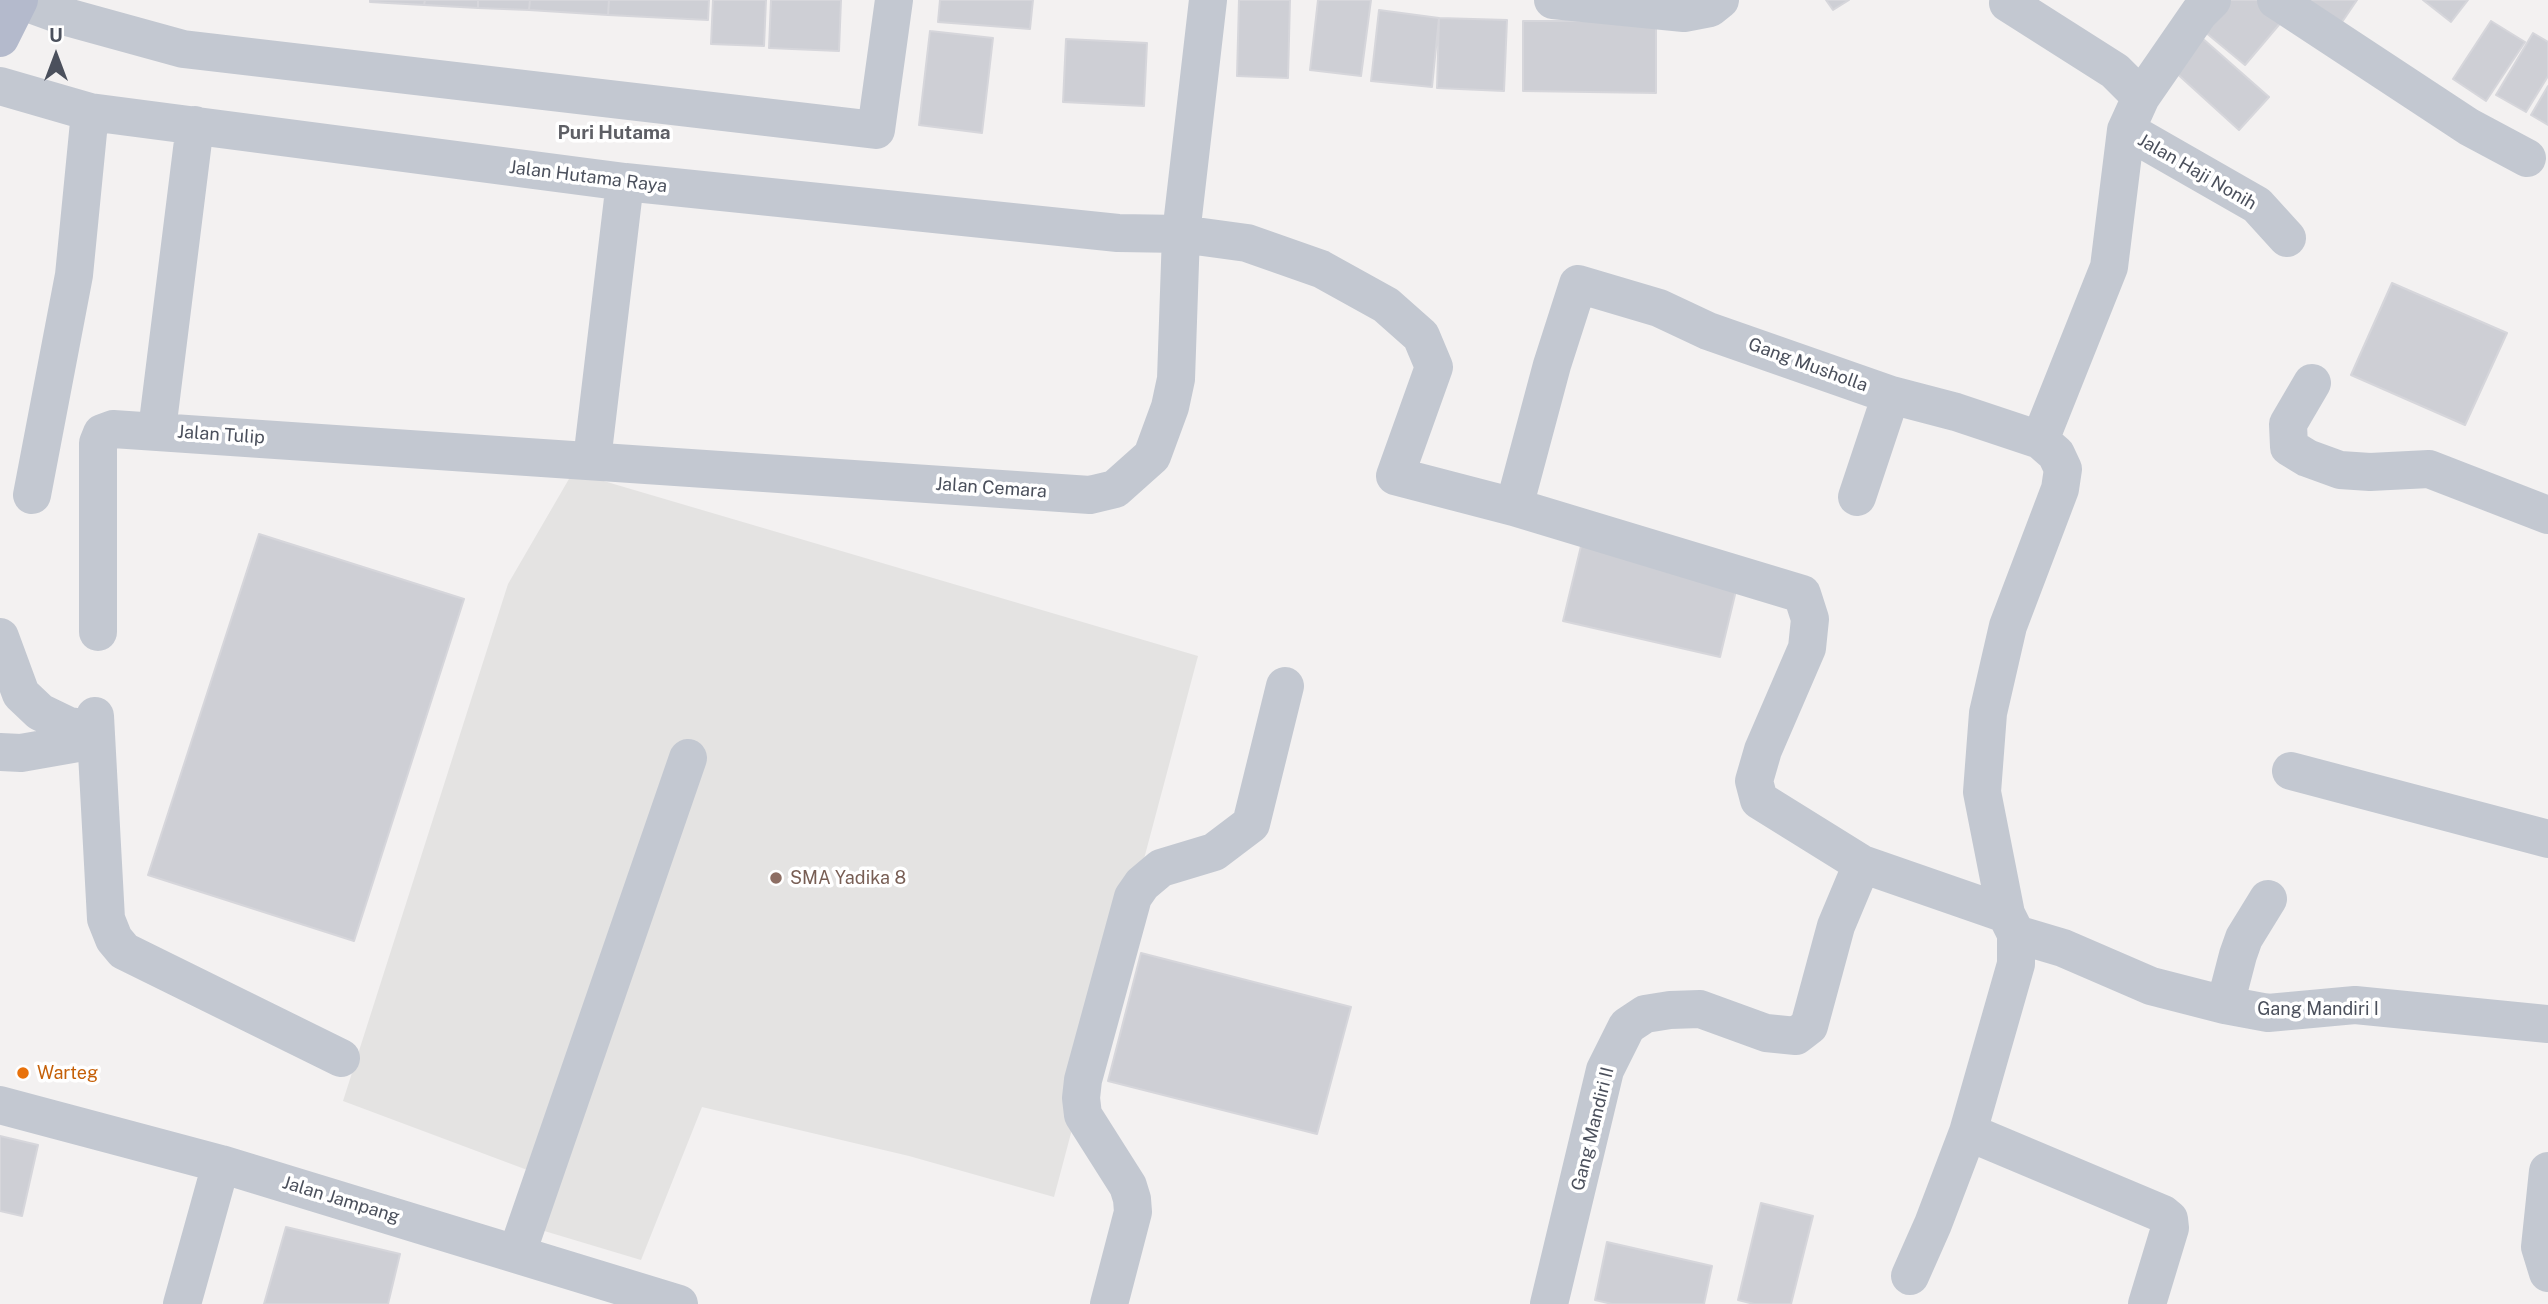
<!DOCTYPE html>
<style>
body{margin:0}
#map{position:relative;width:2548px;height:1304px;overflow:hidden;background:#f3f1f1;font-family:"Public Sans",sans-serif}
canvas{display:block}
.north{position:absolute;left:21px;top:21px;width:70px;height:70px;-webkit-text-stroke:5px #fff;paint-order:stroke;rotate:0deg;font-size:19px;font-weight:700;line-height:28px;text-align:center;color:#4b505c}
.north::after{content:'';display:block;margin:auto;width:24px;height:32px;background:#4b505c;clip-path:polygon(50% 0,100% 100%,50% 72%,0 100%)}
</style>
<div id="map">
<canvas width="2548" height="1304"></canvas>
<div class="north">U</div>
</div>
<script>
const c = document.querySelector('canvas').getContext('2d');
c.lineJoin = 'round';
function fillPath(path, color) {
  c.fillStyle = color;
  c.fill(path, 'evenodd');
}
function toPath(rows) {
  const path = new Path2D();
  for (const r of rows) {
    path.moveTo(r[0], r[1]);
    for (let i = 2; i < r.length; i += 2) path.lineTo(r[i], r[i + 1]);
  }
  return path;
}
function trace(path, color, width, dash) {
  c.strokeStyle = color;
  c.lineWidth = width;
  c.lineCap = dash ? 'butt' : 'round';
  c.setLineDash(dash || []);
  c.stroke(path);
}
function write(font, color, halo, rows, align = 'center') {
  c.font = font + ' "Public Sans",sans-serif';
  c.lineWidth = 7;
  c.setLineDash([]);
  c.textBaseline = 'middle';
  c.strokeStyle = halo;
  c.fillStyle = color;
  for (const [text, x, y, turn = 0] of rows) {
    c.save();
    c.translate(x, y);
    c.rotate((+turn || 0) * Math.PI / 180);
    c.textAlign = isNaN(turn) ? turn : align;
    if (halo) c.strokeText(text, 0, 0);
    c.fillText(text, 0, 0);
    c.restore();
  }
}
fillPath(toPath([
 [573,472,1198,656,1054,1197,909,1156,702,1107,641,1260,521,1224,530,1171,343,1101,508,584]
]), '#e4e3e2');
const building = toPath([
 [370,0,425,0,424,5,370,2,370,0],
 [425,0,478,0,478,8,424,5,425,0],
 [478,0,530,0,529,10,478,8,478,0],
 [530,0,609,0,608,15,529,10,530,0],
 [609,0,709,0,708,20,608,15,609,0],
 [713,0,766,0,764,46,711,44,713,0],
 [771,0,841,0,839,51,769,48,771,0],
 [940,0,1033,0,1030,29,938,22,940,0],
 [1239,0,1290,0,1288,78,1237,76,1239,0],
 [1318,0,1371,0,1361,76,1310,70,1318,0],
 [1826,0,1849,0,1833,10,1826,0],
 [2222,0,2259,0,2283,20,2245,65,2199,27,2222,0],
 [2303,0,2357,0,2340,25,2303,0],
 [2423,0,2468,0,2451,22,2423,0],
 [1379,10,1439,18,1432,87,1371,81,1379,10],
 [1439,18,1507,20,1504,91,1437,88,1439,18],
 [1523,21,1656,21,1656,93,1523,91,1523,21],
 [2491,21,2525,42,2486,101,2453,79,2491,21],
 [930,31,993,38,982,133,919,125,930,31],
 [2533,33,2548,42,2548,76,2526,112,2496,95,2533,33],
 [2202,38,2269,97,2239,130,2173,70,2202,38],
 [1066,39,1147,43,1144,106,1063,102,1066,39],
 [2548,86,2548,125,2531,115,2548,86],
 [2392,283,2507,333,2465,425,2351,375,2392,283],
 [259,534,464,599,354,941,148,875,259,534],
 [1582,542,1739,578,1720,657,1563,621,1582,542],
 [1141,953,1351,1007,1317,1134,1108,1081,1141,953],
 [0,1136,38,1145,22,1216,0,1211,0,1136],
 [1761,1203,1813,1216,1791,1304,1754,1304,1738,1300,1761,1203],
 [286,1227,400,1254,388,1304,264,1304,286,1227],
 [1607,1242,1712,1266,1704,1304,1612,1304,1595,1300,1607,1242]
]);
fillPath(building, '#cecfd5');
trace(building, '#d6d6db', 2);
trace(toPath([
 [19,0,63,16,183,49,876,130,894,0],
 [1553,0,1684,13,1710,8,1720,0],
 [2212,0,2199,13,2141,97,2126,130,2257,205,2287,238],
 [2276,0,2469,127,2527,158],
 [2008,3,2115,71,2141,97],
 [0,86,90,112,625,182,1118,233,1181,234,1247,243,1321,269,1386,305,1421,336,1434,367,1395,476,1514,507,1802,594,1810,619,1807,648,1763,750,1754,781,1759,800,1862,864,2006,914],
 [2312,383,2288,424,2289,447,2307,458,2340,470,2370,472,2429,469,2548,515],
 [157,430,195,125],
 [2040,440,2109,267,2126,130],
 [592,460,625,182],
 [32,495,74,275,90,112],
 [1857,497,1891,395],
 [1514,507,1552,365,1578,284,1659,308,1708,331,1891,395,1956,412,2040,440,2056,454,2063,469,2060,489,2008,626,1988,713,1982,792,2006,914,2016,934,2016,964,1968,1132,2163,1214,2169,1219,2170,1228,2147,1304],
 [98,632,98,443,102,433,113,429,1090,495,1115,489,1152,456,1170,407,1176,379,1181,234,1208,0],
 [0,637,21,694,40,712,69,726,95,729],
 [95,716,106,919,114,939,124,951,341,1058],
 [0,752,21,753,95,740],
 [2291,771,2548,839],
 [2016,934,2063,948,2151,986,2225,1005,2268,1013,2355,1005,2548,1024],
 [2225,1005,2238,955,2244,938,2268,899],
 [0,1105,221,1164,679,1304],
 [2548,1171,2540,1247,2548,1273],
 [517,1253,688,758],
 [1910,1276,1933,1224,1968,1132],
 [182,1304,221,1164],
 [1109,1304,1133,1212,1132,1199,1128,1186,1083,1115,1081,1098,1083,1080,1133,897,1142,884,1161,868,1214,852,1251,824,1285,686],
 [1549,1304,1605,1070,1627,1026,1645,1014,1670,1010,1700,1009,1766,1033,1796,1036,1809,1026,1836,926,1862,864]
]), '#c3c8d1', 38);
trace(toPath([
 [0,38,19,0]
]), '#b4bacc', 38);
for (const [x, y, r, color] of [
 [776,878,7,"#8d6e63"],
 [23,1073,7,"#e8710a"]
]) {
  const dot = new Path2D();
  dot.arc(x, y, r, 0, 2 * Math.PI);
  c.fillStyle = color;
  c.fill(dot);
  trace(dot, '#fff', 2.5);
}
write('18px', '#4b505c', '#fff', [
 ["Jalan Haji Nonih",2197,172,30],
 ["Jalan Hutama Raya",588,177,7],
 ["Gang Musholla",1808,365,20],
 ["Jalan Tulip",221,435,4],
 ["Jalan Cemara",991,488,4],
 ["Gang Mandiri I",2318,1009],
 ["Gang Mandiri II",1593,1129,-76],
 ["Jalan Jampang",341,1200,17]
]);
write('18px', '#785e54', '#fff', [
 ["SMA Yadika 8",790,878]
], 'left');
write('18px', '#c56008', '#fff', [
 ["Warteg",37,1073]
], 'left');
write('bold 19px', '#5e5f65', '#fff', [
 ["Puri Hutama",614,133]
]);
</script>
